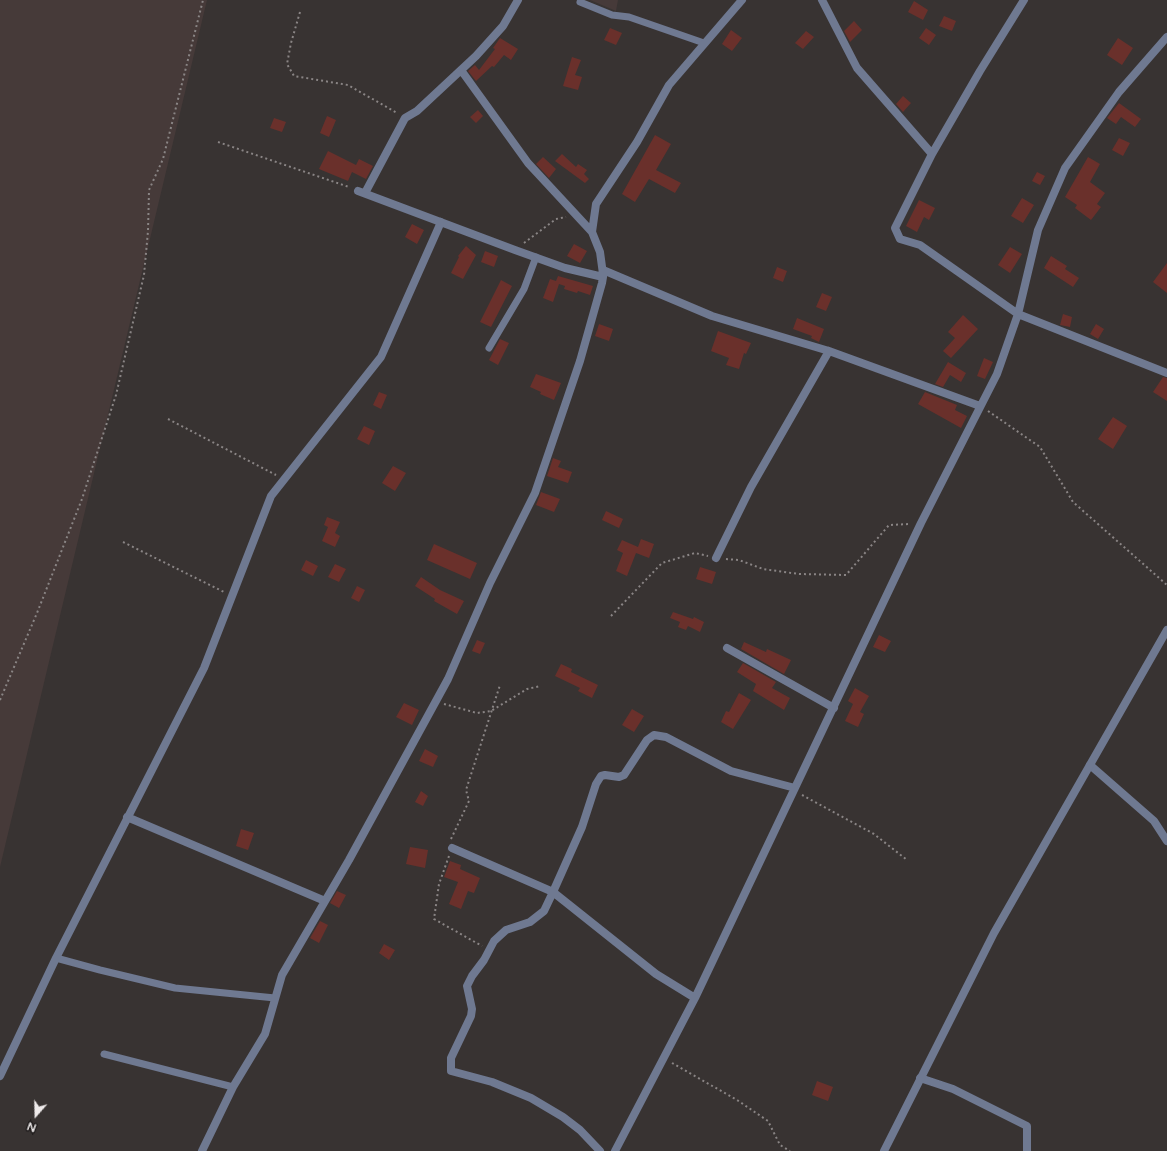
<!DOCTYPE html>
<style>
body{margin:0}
#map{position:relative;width:1167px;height:1151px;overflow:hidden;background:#383332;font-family:"Varela Round",sans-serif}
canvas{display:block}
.north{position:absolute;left:16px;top:1095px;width:40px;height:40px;-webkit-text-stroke:3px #1e1b1b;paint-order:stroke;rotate:200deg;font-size:11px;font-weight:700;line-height:16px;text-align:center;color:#efebeb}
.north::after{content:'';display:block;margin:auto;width:14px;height:18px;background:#efebeb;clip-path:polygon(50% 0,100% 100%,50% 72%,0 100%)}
</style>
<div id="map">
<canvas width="1167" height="1151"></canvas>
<div class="north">N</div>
</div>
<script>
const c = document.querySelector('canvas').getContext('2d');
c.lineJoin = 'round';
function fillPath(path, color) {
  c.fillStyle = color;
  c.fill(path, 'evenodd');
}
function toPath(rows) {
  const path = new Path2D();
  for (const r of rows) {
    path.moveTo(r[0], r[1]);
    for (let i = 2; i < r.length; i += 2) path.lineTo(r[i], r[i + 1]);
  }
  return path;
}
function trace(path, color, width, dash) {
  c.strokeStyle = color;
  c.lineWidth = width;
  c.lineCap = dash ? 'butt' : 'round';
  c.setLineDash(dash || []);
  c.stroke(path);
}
fillPath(toPath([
 [0,0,207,0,0,867],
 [590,0,618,0,616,11]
]), '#463a39');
fillPath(toPath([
 [914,1,928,10,923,20,908,12],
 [944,16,956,21,952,31,939,26],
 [854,21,862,30,850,42,844,31],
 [610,28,622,33,616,45,604,40],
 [926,28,936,35,929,45,919,38],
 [731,30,742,38,732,51,722,44],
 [806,31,814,37,803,49,795,43],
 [500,38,518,49,511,60,504,55,494,67,492,66,476,81,468,71,475,65,479,70,495,49,493,48],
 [1118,38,1133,48,1122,65,1107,55],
 [572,57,581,60,575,75,582,77,578,90,563,86],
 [903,96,911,103,903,112,896,104],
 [1119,103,1141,119,1135,127,1121,117,1116,124,1107,118],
 [478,110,483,116,476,123,470,117],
 [327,116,336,120,329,137,320,133],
 [274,118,286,122,282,132,270,128],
 [655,135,671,144,656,170,681,183,675,193,649,179,635,202,622,194],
 [1119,138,1130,143,1123,156,1112,150],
 [328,151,356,165,359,159,373,166,366,179,352,172,348,181,319,169],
 [562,154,576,167,578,164,587,170,584,174,589,179,585,183,555,161],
 [543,157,556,169,549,178,536,164],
 [1088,157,1100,164,1090,182,1105,193,1097,204,1101,207,1091,220,1075,208,1077,205,1065,197],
 [1037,172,1045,176,1040,185,1032,181],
 [1022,198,1034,205,1023,223,1011,216],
 [919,200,935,208,929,220,924,217,917,232,906,226],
 [412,224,424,230,417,244,405,237],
 [574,244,587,251,580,263,567,256],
 [466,246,476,255,463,279,451,273,459,257,458,256],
 [1010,247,1022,254,1010,273,998,265],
 [485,251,498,256,494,267,481,262],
 [1051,256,1067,266,1065,269,1079,278,1073,287,1044,268],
 [1167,263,1167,293,1153,282],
 [777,267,787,271,783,282,773,278],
 [558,276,593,286,590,295,578,291,577,293,564,289,565,286,559,284,553,302,543,298,550,279,556,281],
 [501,280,512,286,491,327,480,322],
 [822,293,832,297,826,311,816,307],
 [1063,314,1072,317,1070,327,1060,325],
 [963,315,978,329,951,358,943,351,955,338,948,332],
 [797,318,824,329,819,342,811,338,812,336,793,329],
 [599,324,613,329,609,341,595,336],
 [1096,324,1104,329,1098,339,1090,334],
 [718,331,751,343,746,354,744,353,739,369,726,365,729,358,711,351],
 [500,339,509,343,498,365,489,360],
 [984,358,993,362,985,379,977,376],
 [948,362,966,373,961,382,950,375,943,387,935,384],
 [536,374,561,383,554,400,540,394,541,392,530,387],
 [1163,377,1167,378,1167,401,1153,392],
 [379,392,387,395,381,409,373,405],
 [925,392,957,405,955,410,967,416,961,428,918,404],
 [1113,417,1127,426,1113,449,1098,439],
 [364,426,375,431,369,445,357,439],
 [553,458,561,461,558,467,572,472,568,483,547,476],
 [393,466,406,473,395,491,382,483],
 [541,492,560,499,554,512,536,505],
 [606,511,623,519,619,528,602,520],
 [327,517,340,522,335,533,340,536,335,547,322,541,328,527,324,525],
 [641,539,654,544,649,558,636,553,627,576,616,571,623,553,617,550,622,540,638,547],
 [434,544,477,563,470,579,427,560],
 [306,560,318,566,313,576,301,570],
 [335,564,346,569,339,582,328,577],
 [700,567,716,572,712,584,696,579],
 [421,577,440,590,464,601,457,614,434,601,435,599,415,586],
 [357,586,365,590,359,602,351,598],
 [673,612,693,619,694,617,704,622,700,632,688,626,686,630,678,627,680,622,670,618],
 [879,635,891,641,885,652,873,647],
 [477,640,485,643,480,654,472,651],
 [744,642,766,652,767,649,791,660,784,674,741,649],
 [743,663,776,682,772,688,790,698,784,710,753,691,756,684,737,672],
 [561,664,572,669,571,672,598,685,592,698,578,691,580,688,555,676],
 [855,688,869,696,860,712,864,714,858,727,845,721,853,704,848,701],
 [739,693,751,700,733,729,721,722,726,711,729,712],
 [404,703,419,710,412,725,396,717],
 [632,709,644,716,634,732,622,725],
 [425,749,438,756,433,767,419,761],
 [421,791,428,796,423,806,415,802],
 [241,829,254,833,248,850,236,846],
 [410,847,428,850,425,868,406,864],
 [450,861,461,865,460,869,480,878,474,893,468,891,461,909,449,904,458,882,444,877],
 [337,891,346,895,339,908,330,903],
 [320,921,328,925,319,943,310,938],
 [384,944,395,950,389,960,379,953],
 [817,1081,833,1087,828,1101,812,1095]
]), '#6a302b');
trace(toPath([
 [300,12,291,43,287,64,294,76,348,85,397,113],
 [218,142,349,187],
 [524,243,556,219,566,217],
 [988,411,1040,447,1073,502,1167,585],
 [168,419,276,475],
 [123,542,224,592],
 [726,559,739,560,763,569,799,574,846,575,889,525,909,524],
 [611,616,662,563,695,553,708,556],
 [0,700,37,613,82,499,116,395,144,275,148,231,149,190,163,159,203,0],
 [444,704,477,713,491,711,527,689,541,686],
 [802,795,874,834,907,860],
 [451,839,469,801,466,790,500,685],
 [449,856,439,884,434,919,482,946],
 [672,1063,737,1100,768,1121,780,1145,790,1151]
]), '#8a8585', 2, [2, 3]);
trace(toPath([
 [580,2,612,15,629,17,704,43],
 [489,348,524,289,536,257],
 [56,958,100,970,175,988,275,998],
 [104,1054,233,1087]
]), '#6f7991', 7);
trace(toPath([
 [822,0,857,68,932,154,895,228,900,239,920,245,1018,314,1167,373],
 [461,70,528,163,592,232],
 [932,154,980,71,1024,0],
 [365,193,405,118,417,111,476,56,503,26,518,0],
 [603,270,712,316,829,351,980,406],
 [603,274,600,252,592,232,596,204,637,142,669,85,742,0],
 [716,558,751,487,829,351],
 [727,648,834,708],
 [1090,765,1154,821,1167,841],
 [127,817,325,901],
 [452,848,553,892,544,911,530,922,506,930,494,941,484,960,472,976,467,986,472,1009,471,1016,451,1058,451,1071,492,1082,531,1098,563,1117,580,1130,600,1151],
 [695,998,656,974,553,892,582,827,596,784,601,776,605,775,619,777,624,775,647,740,654,735,666,737,731,771,795,788],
 [0,1076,56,958,204,668,271,496,381,357,441,222],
 [920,1078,953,1089,1027,1126,1027,1151],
 [202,1151,233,1087,265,1034,282,975,349,860,448,679,490,583,535,493,580,361,602,283,603,277,565,268,515,250,358,191],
 [615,1151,695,998,921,523,997,374,1018,314,1038,230,1065,168,1119,92,1167,37]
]), '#6f7991', 8);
trace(toPath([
 [884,1151,994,933,1167,630]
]), '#6f7991', 8);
</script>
